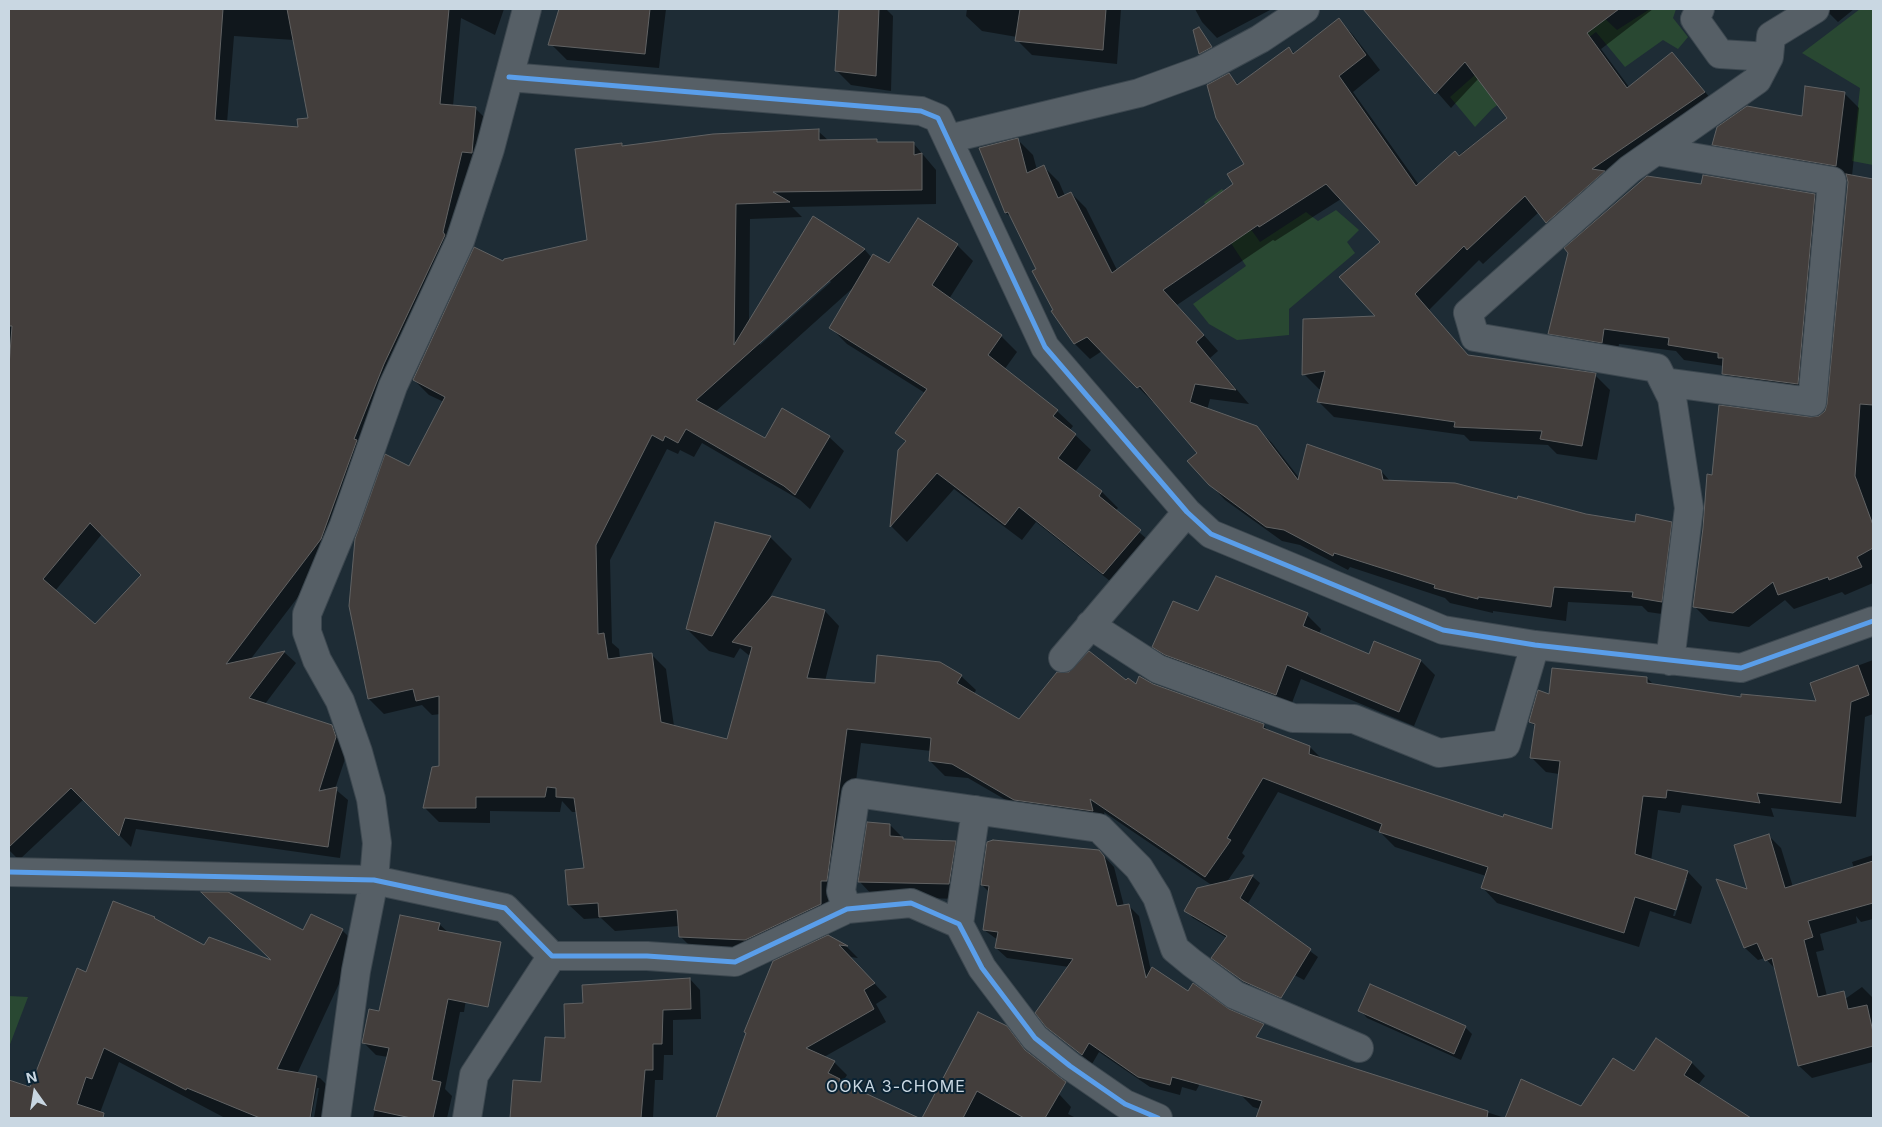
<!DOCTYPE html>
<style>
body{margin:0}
#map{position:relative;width:1882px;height:1127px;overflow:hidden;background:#1e2c35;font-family:Inter,sans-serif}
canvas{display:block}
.frame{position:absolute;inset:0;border:10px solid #c9d7e2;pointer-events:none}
.north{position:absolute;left:10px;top:1067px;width:50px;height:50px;-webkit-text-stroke:4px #0b2333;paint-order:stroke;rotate:347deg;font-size:14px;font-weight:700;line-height:20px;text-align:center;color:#c9d7e2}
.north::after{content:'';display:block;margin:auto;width:18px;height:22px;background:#c9d7e2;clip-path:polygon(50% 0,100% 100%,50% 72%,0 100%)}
</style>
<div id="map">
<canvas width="1882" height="1127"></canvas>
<div class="frame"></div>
<div class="north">N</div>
</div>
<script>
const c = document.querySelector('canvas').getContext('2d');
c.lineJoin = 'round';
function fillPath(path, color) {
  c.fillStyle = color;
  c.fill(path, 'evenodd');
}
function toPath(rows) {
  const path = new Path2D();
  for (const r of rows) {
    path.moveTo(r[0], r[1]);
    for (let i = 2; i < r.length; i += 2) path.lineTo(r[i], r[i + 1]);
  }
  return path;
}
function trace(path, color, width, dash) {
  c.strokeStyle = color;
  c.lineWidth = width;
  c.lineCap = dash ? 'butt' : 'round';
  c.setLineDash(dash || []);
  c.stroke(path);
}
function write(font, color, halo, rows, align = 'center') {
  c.font = font + ' Inter,sans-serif';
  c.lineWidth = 4;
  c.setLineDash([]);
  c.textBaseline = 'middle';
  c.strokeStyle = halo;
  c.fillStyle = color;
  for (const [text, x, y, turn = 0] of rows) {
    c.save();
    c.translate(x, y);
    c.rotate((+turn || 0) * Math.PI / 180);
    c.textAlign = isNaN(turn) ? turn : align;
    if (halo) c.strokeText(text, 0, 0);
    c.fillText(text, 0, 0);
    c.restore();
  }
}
fillPath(toPath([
 [1650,9,1676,9,1673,18,1688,37,1678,49,1663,40,1625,67,1596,32,1492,109,1475,127,1450,97,1476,74,1600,14,1617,30],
 [1860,9,1873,9,1873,165,1852,161,1860,88,1802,53],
 [1222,189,1260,242,1306,212,1318,221,1336,210,1359,230,1347,242,1355,253,1289,309,1289,335,1237,340,1209,324,1193,304,1246,266,1204,202],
 [9,996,28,997,9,1047]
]), '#294832');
fillPath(toPath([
 [9,9,504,9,495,35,461,18,453,106,475,108,487,120,483,165,333,551,250,660,284,652,296,663,265,704,331,726,343,738,348,750,335,789,348,800,340,858,136,829,131,847,84,799,19,860,9,850],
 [234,36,294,40,310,119,299,128,227,123],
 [102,534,143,575,95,625,55,591],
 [561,9,666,9,659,68,567,60,552,45],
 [840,9,886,9,893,16,891,91,851,85,836,70],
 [967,9,1121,9,1117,64,1032,55,1017,40,1017,37,982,31,966,16],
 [1195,9,1269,9,1270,10,1217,38,1202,22],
 [1377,9,1653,9,1601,49,1629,87,1672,54,1719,108,1561,237,1539,212,1483,264,1479,260,1429,310,1470,357,1595,375,1610,390,1597,460,1557,454,1548,445,1470,441,1464,435,1334,417,1319,402,1322,389,1319,389,1304,374,1378,317,1382,243,1341,199,1275,241,1273,240,1177,305,1218,351,1210,358,1249,404,1210,399,1207,410,1256,427,1272,443,1300,479,1381,471,1391,482,1518,501,1636,523,1671,523,1686,538,1676,616,1648,612,1642,606,1568,602,1566,621,1493,611,1493,613,1450,603,1445,598,1350,567,1348,570,1300,545,1282,541,1225,500,1210,484,1199,453,1154,401,1153,402,1102,351,1090,359,1075,344,1054,310,1014,220,1006,213,1018,140,1033,155,1037,170,1044,167,1059,182,1065,196,1071,193,1086,208,1117,270,1235,185,1246,164,1228,75,1239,85,1289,48,1295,54,1339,20,1353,35,1380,70,1353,92,1419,185,1508,118,1479,78,1451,108,1370,15],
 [1825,9,1854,9,1838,22],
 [1844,93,1859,108,1852,176,1873,180,1873,583,1845,595,1842,592,1794,609,1785,600,1749,627,1709,621,1694,606,1713,476,1810,419,1818,418,1825,412,1829,404,1848,180,1728,159,1713,144,1803,117],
 [818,131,829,141,876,141,879,144,914,144,936,170,936,204,792,207,802,217,750,219,749,323,813,218,865,250,872,258,889,265,918,220,957,245,973,261,949,299,1001,336,1017,352,1004,370,1057,411,1073,426,1070,430,1091,450,1075,472,1102,492,1118,508,1115,511,1156,547,1120,589,1036,522,1022,540,954,489,907,542,892,527,900,450,906,442,897,433,925,393,847,344,831,328,855,286,715,412,765,439,829,437,844,451,810,509,800,500,702,443,694,457,680,450,678,454,667,449,610,560,612,643,619,649,620,659,651,654,666,669,674,726,728,740,751,657,740,648,734,658,709,651,687,629,770,537,792,559,767,602,825,611,839,626,825,681,876,685,961,676,976,690,974,694,1019,720,1126,682,1136,686,1152,685,1263,725,1270,732,1310,747,1322,759,1504,819,1553,830,1559,774,1546,772,1531,757,1536,727,1530,721,1550,696,1647,678,1654,685,1742,698,1818,702,1812,683,1873,660,1873,714,1865,717,1856,817,1771,808,1774,817,1682,805,1680,813,1658,810,1651,861,1688,872,1702,887,1691,924,1650,911,1639,947,1497,903,1483,888,1486,876,1395,847,1380,832,1278,792,1242,853,1245,856,1226,883,1253,877,1260,883,1247,905,1318,957,1304,980,1263,959,1249,986,1213,958,1227,938,1193,918,1186,911,1213,886,1104,812,1107,825,1030,814,968,778,945,776,930,761,931,751,861,743,841,895,835,919,760,954,695,951,680,936,679,926,615,931,601,918,584,919,569,905,586,869,577,812,572,812,562,801,560,812,490,811,490,823,439,822,425,808,440,767,441,714,432,715,422,705,384,714,369,699,410,468,444,402,429,395,414,380,503,263,589,241,622,144,625,147],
 [829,280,831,282,760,345,760,342],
 [1684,879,1687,879,1675,916,1673,916],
 [1815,195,1830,210,1813,399,1738,389,1723,374,1724,366,1684,360,1676,351,1619,344,1617,357,1564,348,1549,333],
 [1198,613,1307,615,1321,629,1319,634,1370,655,1375,642,1421,661,1435,675,1414,726,1301,679,1290,708,1168,661,1154,646],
 [890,825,906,841,955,842,970,857,964,899,874,897,860,882],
 [1769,836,1781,848,1793,887,1854,868,1852,862,1873,855,1873,919,1861,922,1856,916,1857,923,1820,934,1824,950,1816,952,1827,996,1838,1004,1862,987,1873,998,1873,1062,1812,1078,1799,1066,1777,971,1765,958,1758,960,1745,948,1718,881,1749,891],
 [1099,851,1114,867,1124,906,1128,905,1139,916,1151,971,1235,1019,1196,1091,1182,1087,1180,1095,1150,1087,1099,1052,1092,1064,1047,1026,1069,967,1007,958,996,948,998,940,984,930,990,893,982,885],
 [154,918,205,947,276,963,303,932,342,930,357,945,297,1074,320,1078,335,1093,330,1118,314,1118,319,1088,317,1088,311,1118,225,1118,119,1062,98,1118,9,1118,9,1096,13,1083,31,1089,87,974],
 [439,924,449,933,474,949,464,1012,460,1012,445,1089,452,1096,447,1118,373,1118,388,1057,376,1055,363,1042,380,1012],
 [828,937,847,947,858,958,850,957,887,997,876,1004,886,1022,824,1057,834,1062,847,1075,842,1083,845,1085,916,1118,717,1118,747,1034],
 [690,979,700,990,701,1019,673,1020,673,1055,664,1055,663,1080,655,1080,653,1118,511,1118,514,1082,543,1083,584,1004],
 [1360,1010,1465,1027,1472,1034,1461,1060,1367,1018],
 [1656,1040,1692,1063,1705,1076,1698,1085,1748,1118,1507,1118,1521,1080,1581,1107,1634,1073],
 [964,1041,1059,1094,1071,1107,1068,1114,1076,1118,923,1118],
 [1265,1041,1505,1118,1257,1118,1260,1109,1253,1107,1241,1095]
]), '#0007');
const building = toPath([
 [9,9,223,9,215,120,298,127,297,119,308,118,287,9,449,9,440,104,476,107,472,153,462,152,443,232,445,235,384,364,354,439,357,440,321,539,226,664,285,651,249,698,332,725,336,737,319,791,337,787,328,847,125,818,119,836,71,788,9,847,9,366,12,326,9,326,9,9],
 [90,523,141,575,95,624,43,579,90,523],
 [559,9,650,9,645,54,548,45,559,9],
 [839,9,879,9,876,76,835,71,839,9],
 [1020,9,1106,9,1103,50,1015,41,1020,9],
 [1363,9,1619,9,1587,33,1627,88,1672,52,1705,92,1592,169,1605,171,1546,223,1525,196,1467,250,1464,246,1415,294,1468,355,1596,373,1582,446,1540,439,1542,431,1454,427,1455,422,1317,402,1325,371,1302,375,1303,319,1375,316,1339,277,1380,242,1326,184,1259,227,1258,225,1163,290,1204,335,1196,342,1236,390,1195,384,1190,402,1257,426,1298,480,1307,444,1381,470,1383,480,1455,483,1517,499,1518,496,1586,514,1635,522,1636,514,1672,522,1662,602,1632,597,1633,592,1554,587,1551,607,1478,597,1478,599,1434,588,1435,585,1334,553,1333,556,1284,530,1266,527,1209,485,1187,461,1197,453,1140,386,1137,388,1087,337,1074,344,1051,311,1053,310,1032,271,1036,269,1008,212,1005,213,979,148,1018,138,1027,173,1044,165,1058,198,1071,192,1112,273,1233,184,1227,174,1244,164,1216,118,1207,85,1229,73,1237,85,1289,47,1293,54,1339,18,1366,55,1339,76,1416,186,1455,151,1459,156,1507,118,1465,62,1435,94,1363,9],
 [1199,27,1212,47,1199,54,1193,30,1199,27],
 [1805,86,1845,92,1836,166,1712,145,1717,127,1747,106,1802,116,1805,86],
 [819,129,819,140,877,139,877,142,914,142,914,155,922,153,922,190,773,192,790,202,736,204,734,345,813,216,865,249,696,400,765,438,782,408,830,436,795,495,784,486,686,429,678,443,665,436,663,441,652,435,596,545,598,634,604,633,608,659,652,653,661,722,727,739,752,647,732,642,772,596,825,610,807,678,875,683,877,655,940,662,962,675,957,683,1019,719,1057,672,1069,672,1089,651,1126,680,1128,678,1136,684,1139,676,1153,684,1264,724,1263,728,1310,746,1309,754,1503,817,1504,814,1552,829,1560,761,1530,758,1535,724,1529,722,1538,690,1549,694,1552,668,1647,677,1647,683,1741,697,1741,694,1816,701,1810,683,1858,665,1869,695,1851,702,1841,803,1757,793,1760,803,1667,790,1666,798,1643,796,1635,854,1688,871,1676,910,1635,897,1624,933,1481,888,1488,867,1379,832,1382,824,1263,778,1227,838,1231,840,1205,877,1090,799,1093,811,1014,800,952,764,929,761,931,738,847,729,827,881,821,881,821,904,745,940,679,937,677,910,599,917,598,903,568,905,565,870,584,868,574,798,556,797,556,788,547,787,545,797,476,797,476,808,423,808,432,767,439,766,439,696,416,701,413,689,368,699,349,606,355,539,385,454,409,466,445,397,413,380,474,247,503,261,504,259,587,240,575,149,622,143,622,146,713,134,819,129],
 [1846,174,1873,179,1873,405,1860,404,1855,476,1873,525,1873,548,1857,557,1862,567,1829,580,1828,577,1778,595,1773,582,1733,613,1693,607,1703,528,1707,474,1712,475,1719,405,1810,417,1819,416,1825,411,1827,404,1848,182,1846,174],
 [1703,175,1815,194,1798,384,1722,374,1723,358,1718,358,1718,353,1668,345,1669,338,1604,329,1602,343,1548,334,1568,253,1564,248,1647,176,1701,184,1703,175],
 [918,218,958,244,932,285,1002,335,988,355,1058,410,1053,416,1076,434,1058,458,1102,491,1099,496,1141,530,1103,574,1019,507,1005,525,937,473,890,527,898,450,906,441,895,433,927,389,829,328,873,254,889,263,918,218],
 [715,522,771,536,712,636,686,629,715,522],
 [1216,576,1308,613,1303,626,1369,654,1374,641,1421,660,1399,712,1287,665,1276,695,1165,655,1152,647,1173,601,1198,611,1216,576],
 [867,822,890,824,890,836,903,837,903,839,956,841,949,884,858,882,867,822],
 [1769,834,1785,888,1873,861,1873,903,1808,921,1813,937,1804,940,1818,997,1844,991,1848,1009,1867,1005,1873,1032,1873,1046,1798,1066,1772,958,1765,961,1757,943,1744,948,1716,879,1747,889,1734,845,1769,834],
 [993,840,1099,850,1104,856,1117,906,1129,904,1146,978,1152,967,1188,991,1193,983,1229,1009,1264,1024,1256,1037,1488,1111,1487,1118,1256,1118,1262,1101,1172,1077,1170,1085,1138,1077,1089,1043,1082,1055,1046,1027,1035,1013,1073,959,995,948,998,932,983,930,989,886,981,885,987,842,993,840],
 [1253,875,1240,898,1311,949,1281,998,1243,981,1211,958,1227,936,1184,911,1197,888,1253,875],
 [201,892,228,892,303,930,311,914,343,929,277,1069,317,1076,310,1118,260,1118,187,1088,186,1090,104,1048,92,1079,86,1077,77,1104,104,1113,103,1118,9,1118,9,1080,30,1087,77,968,86,972,113,901,155,917,154,918,204,945,209,937,271,960,201,892],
 [400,915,440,923,438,930,501,942,488,1007,448,999,432,1080,441,1082,433,1118,411,1118,374,1110,389,1048,362,1043,369,1009,379,1011,400,915],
 [828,935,848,946,839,945,875,983,864,990,874,1009,806,1048,835,1061,828,1073,840,1079,839,1081,919,1118,716,1118,746,1033,744,1032,773,961,828,935],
 [690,978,691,1009,663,1010,662,1044,653,1044,653,1070,645,1070,641,1118,510,1118,513,1080,541,1082,545,1037,565,1038,564,1004,583,1003,582,985,690,978],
 [1370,984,1466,1026,1454,1054,1358,1011,1370,984],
 [978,1012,1007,1026,1025,1050,1066,1082,1045,1118,1024,1118,977,1091,963,1118,922,1118,978,1012],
 [1656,1038,1692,1062,1684,1075,1751,1118,1505,1118,1521,1079,1581,1106,1613,1058,1634,1071,1656,1038]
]);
fillPath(building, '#433e3c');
trace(building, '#616263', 1);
const minor = toPath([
 [1700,9,1695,19,1720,54,1769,57,1771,36,1815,9],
 [509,77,921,111,938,118,1045,347,1187,512,1211,534,1443,630,1535,645,1741,668,1873,621],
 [948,139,1139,93,1202,70,1260,39,1305,9],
 [1656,151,1832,181,1812,402,1664,382],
 [1090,625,1158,669,1293,718,1354,719,1439,753,1506,744,1535,645],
 [1063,658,1187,512],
 [1670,661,1689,508,1672,398,1657,368,1475,337,1468,313,1630,169,1757,80,1769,57],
 [9,872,374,880,505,908,552,956,647,956,735,962,847,909,911,903,959,924,982,968,1035,1038,1070,1066,1125,1104,1158,1118],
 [847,909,841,891,856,793,1099,828,1139,868,1157,897,1175,949,1192,963,1235,995,1359,1048],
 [959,924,976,810],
 [336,1118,356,971,374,880,377,843,371,799,358,752,340,701,317,660,307,632,307,614,344,525,393,386,460,241,490,149,527,9],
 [467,1118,474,1075,552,956]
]);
trace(minor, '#3c474f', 30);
trace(minor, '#565f66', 28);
trace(toPath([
 [509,77,921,111,938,118,1045,347,1187,512,1211,534,1443,630,1535,645,1741,668,1873,621],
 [9,872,374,880,505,908,552,956,647,956,735,962,847,909,911,903,959,924,982,968,1035,1038,1070,1066,1125,1104,1158,1118]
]), '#5a9eea', 5);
c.letterSpacing = '1px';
write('16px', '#c9d7e2', '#0b2333', [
 ["OOKA 3-CHOME",896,1087]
]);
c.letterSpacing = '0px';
</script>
